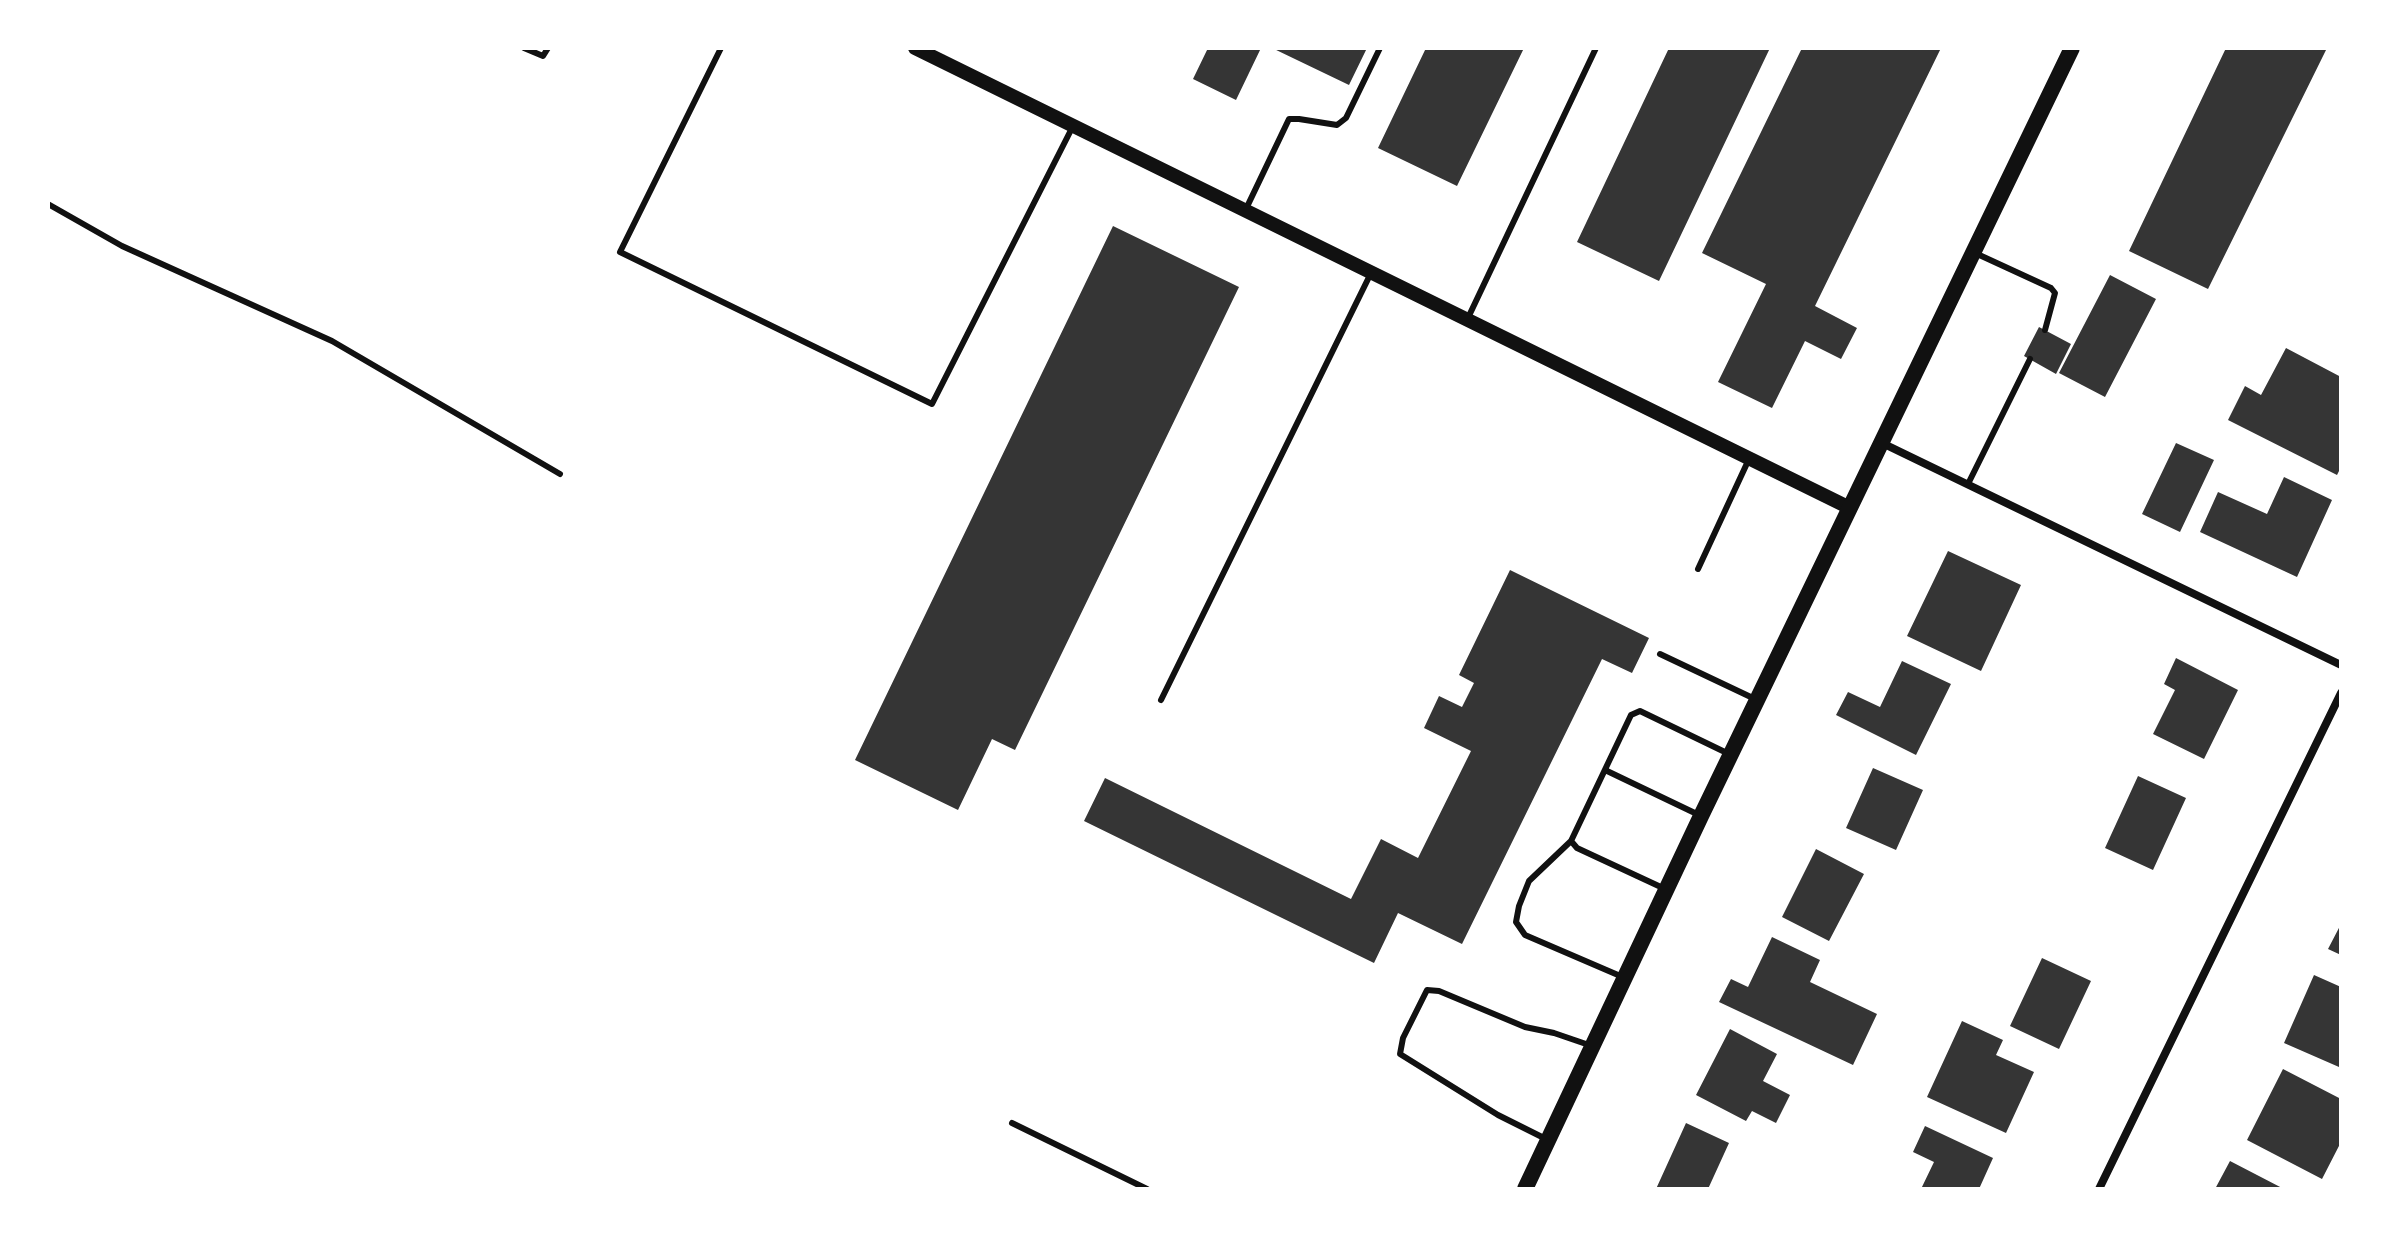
<!DOCTYPE html>
<style>
body{margin:0}
#map{position:relative;width:2389px;height:1237px;overflow:hidden;background:#fff;font-family:"Exo 2",sans-serif}
canvas{display:block}
.frame{position:absolute;inset:0;border:50px solid #fff;pointer-events:none}
</style>
<div id="map">
<canvas width="2389" height="1237"></canvas>
<div class="frame"></div>
</div>
<script>
const c = document.querySelector('canvas').getContext('2d');
c.lineJoin = 'round';
function fillPath(path, color) {
  c.fillStyle = color;
  c.fill(path, 'evenodd');
}
function toPath(rows) {
  const path = new Path2D();
  for (const r of rows) {
    path.moveTo(r[0], r[1]);
    for (let i = 2; i < r.length; i += 2) path.lineTo(r[i], r[i + 1]);
  }
  return path;
}
function trace(path, color, width, dash) {
  c.strokeStyle = color;
  c.lineWidth = width;
  c.lineCap = dash ? 'butt' : 'round';
  c.setLineDash(dash || []);
  c.stroke(path);
}
fillPath(toPath([
 [1208,48,1261,48,1236,100,1193,79],
 [1272,48,1367,48,1349,85],
 [1426,48,1524,48,1457,186,1378,148],
 [1669,48,1770,48,1659,281,1577,242],
 [1802,48,1941,48,1815,306,1857,328,1841,359,1805,341,1772,408,1718,382,1766,284,1702,253],
 [2226,48,2327,48,2208,289,2129,251],
 [1113,226,1239,287,1015,750,992,739,958,810,855,760],
 [2110,275,2156,299,2105,397,2059,373],
 [2039,327,2071,344,2056,374,2024,356],
 [2286,348,2341,377,2341,467,2337,475,2228,420,2245,386,2261,395],
 [2176,443,2214,460,2180,532,2142,514],
 [2284,477,2332,500,2297,577,2200,532,2218,492,2267,514],
 [1948,551,2021,585,1981,671,1907,636],
 [1510,570,1649,638,1632,673,1602,659,1462,944,1398,913,1374,963,1084,821,1105,778,1351,899,1381,839,1418,858,1471,751,1424,728,1439,696,1462,707,1474,683,1459,675],
 [2176,658,2238,690,2204,759,2153,734,2175,690,2164,684],
 [1902,661,1951,684,1916,755,1836,715,1848,692,1880,707],
 [1873,768,1923,790,1896,850,1846,828],
 [2138,776,2186,798,2153,870,2105,848],
 [1816,849,1864,874,1829,941,1782,917],
 [2341,924,2341,955,2328,949],
 [1772,937,1820,960,1810,982,1877,1014,1853,1065,1719,1002,1731,979,1748,987],
 [2042,958,2091,981,2059,1049,2010,1026],
 [2314,975,2341,987,2341,1063,2339,1067,2284,1043],
 [1962,1021,2003,1040,1996,1055,2034,1072,2006,1133,1927,1097],
 [1730,1029,1777,1054,1763,1081,1790,1095,1776,1123,1752,1111,1746,1121,1696,1095],
 [2283,1069,2341,1099,2341,1142,2322,1179,2247,1140],
 [1686,1123,1729,1143,1708,1189,1656,1189],
 [1925,1126,1993,1158,1979,1189,1921,1189,1934,1162,1913,1152],
 [2230,1161,2284,1189,2215,1189]
]), '#353535');
trace(toPath([
 [524,48,543,56,548,48],
 [721,48,620,252,932,404,1072,128],
 [48,204,122,246,332,341,560,474],
 [1245,211,1289,119,1299,119,1337,125,1346,118,1380,48],
 [1975,253,2051,288,2055,293,2045,330],
 [1467,320,1596,48],
 [1968,484,2030,359],
 [1698,569,1749,459],
 [1660,654,1755,699],
 [1161,700,1371,273],
 [1605,770,1699,815],
 [1571,841,1529,881,1519,906,1516,922,1525,935,1625,978],
 [1663,888,1577,848,1571,841,1631,715,1640,711,1729,754],
 [1012,1123,1147,1189],
 [1548,1140,1498,1115,1400,1054,1403,1038,1427,990,1439,991,1525,1027,1554,1033,1589,1045]
]), '#111', 6);
trace(toPath([
 [1882,443,2341,665],
 [2099,1189,2341,693]
]), '#111', 8);
trace(toPath([
 [915,48,1850,508]
]), '#111', 14);
trace(toPath([
 [1525,1189,1701,816,2072,48]
]), '#111', 16);
</script>
